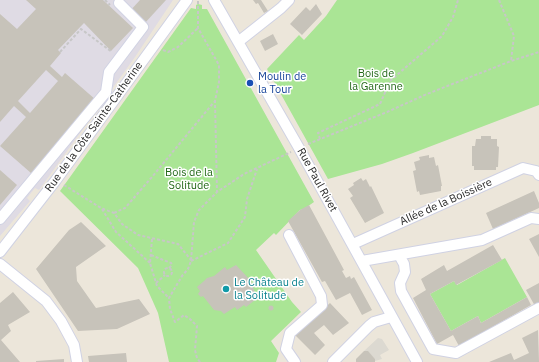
<!DOCTYPE html>
<meta charset="utf-8">
<style>
body{margin:0}
canvas{display:block;background:#ece6da}
</style>
<canvas width="539" height="362"></canvas>
<script>
const c = document.querySelector('canvas').getContext('2d');
c.lineJoin = 'round';
function fillPath(path, color) {
  c.fillStyle = color;
  c.fill(path, 'evenodd');
}
function toPath(rows) {
  const path = new Path2D();
  for (const r of rows) {
    if (r.length === 3) {
      path.moveTo(r[0] + r[2], r[1]);
      path.arc(r[0], r[1], r[2], 0, 2 * Math.PI);
      continue;
    }
    path.moveTo(r[0], r[1]);
    for (let i = 2; i < r.length; i += 2) path.lineTo(r[i], r[i + 1]);
  }
  return path;
}
function trace(path, color, width, dash) {
  c.strokeStyle = color;
  c.lineWidth = width;
  c.lineCap = dash ? 'butt' : 'round';
  c.setLineDash(dash || []);
  c.stroke(path);
}
function write(font, color, halo, rows, align = 'center') {
  c.font = font + ' "IBM Plex Sans",sans-serif';
  c.lineWidth = 3;
  c.setLineDash([]);
  c.textBaseline = 'middle';
  c.strokeStyle = halo;
  c.fillStyle = color;
  for (const [text, x, y, turn = 0] of rows) {
    c.save();
    c.translate(x, y);
    c.rotate((+turn || 0) * Math.PI / 180);
    c.textAlign = isNaN(turn) ? turn : align;
    if (halo) c.strokeText(text, 0, 0);
    c.fillText(text, 0, 0);
    c.restore();
  }
}
fillPath(toPath([
 [0,0,173,0,135,57,39,190,35,188,27,198,30,201,0,236]
]), '#dfdbe4');
fillPath(toPath([
 [337,0,539,0,539,105,413,153,382,164,328,179,267,69,299,35,304,40,326,16],
 [198,4,202,5,202,9,207,9,314,202,304,209,300,210,276,235,274,233,256,250,292,302,301,312,271,341,279,353,276,362,169,362,158,313,138,268,60,191,191,8,196,9,196,5],
 [505,258,527,297,481,323,478,316,451,331,430,294,454,281,457,285]
]), '#aae595');
fillPath(toPath([
 [378,338,382,339,389,350,380,355,382,359,375,361,375,359,368,352,364,351]
]), '#dcd9d1');
fillPath(toPath([
 [26,0,103,0,133,28,111,51,84,23,58,50,61,53,50,66,62,77,65,73,96,100,31,173,0,146,26,117,14,106,0,122,0,14,17,29,36,9],
 [46,70,58,81,30,113,18,101],
 [140,0,166,0,144,24,129,12],
 [253,0,261,0,268,11,264,13,258,3,256,4],
 [316,4,322,14,302,35,290,24,306,7,310,11],
 [273,34,278,44,265,51,260,41],
 [481,136,491,136,491,139,497,139,497,146,499,147,498,167,496,167,496,170,474,170,474,166,472,166,472,146,475,146,476,139,481,139],
 [429,155,429,158,434,157,436,166,438,165,442,186,441,186,441,191,420,195,419,191,417,192,413,171,416,170,414,162,420,160,419,157],
 [0,170,17,185,0,205],
 [361,178,363,181,366,179,370,187,371,186,384,213,365,223,350,198,353,196,348,189,354,185,353,183],
 [534,191,539,203,539,208,493,229,486,213],
 [309,205,344,270,342,271,346,278,350,276,351,279,354,277,372,310,362,315,350,293,336,300,325,281,322,282,288,221,300,210],
 [81,222,106,246,76,267,77,281,96,308,139,299,150,314,117,329,78,331,36,269,69,230],
 [539,234,539,257,529,239],
 [493,245,502,260,456,285,454,281,430,294,451,331,478,316,481,323,527,297,531,305,459,346,453,335,437,344,413,298,426,290,421,279,444,265,447,271],
 [236,265,251,281,255,293,255,300,246,307,244,305,237,310,235,307,224,314,221,311,214,310,203,296,201,297,198,294,200,291,197,287,204,281,207,278,214,276,225,267,227,270],
 [539,283,539,303,535,306,526,290],
 [13,292,30,312,8,325,11,331,1,340,20,362,0,362,0,303],
 [330,303,349,323,333,335,324,325,314,333,325,345,315,355,295,335],
 [271,308,2.5],
 [538,330,539,362,489,362,511,353,514,360,529,353,522,338],
 [364,351,368,351,375,359,375,362,356,362,356,359],
 [126,353,127,362,89,362,88,356],
 [64,359,64,362,36,362,36,361]
]), '#c7c3ba');
const minor = toPath([
 [214,0,299,148,417,362],
 [238,42,281,8,289,0],
 [0,219,106,92,109,72,143,27,119,3],
 [289,235,321,296,322,305,290,333,286,349,295,362],
 [353,244,523,168,536,171,539,175],
 [0,252,56,180,187,0],
 [399,255,404,264,405,272,400,283,401,291,433,349,456,353,539,308],
 [362,261,482,240,531,218,539,219],
 [0,264,46,301,61,321,74,345,77,362],
 [333,362,369,326,374,322,391,317]
]);
trace(minor, '#d0d2e3', 12);
trace(toPath([
 [105,0,110,5],
 [499,0,514,36,511,61],
 [198,1,198,28,219,65,219,82,215,101,217,192],
 [163,50,168,52,178,47,198,28],
 [60,52,81,29,112,52],
 [320,139,318,133,380,104,390,81,442,36,453,17,458,0],
 [308,144,387,112,427,94,511,61,539,52],
 [64,185,101,208,114,213,122,224,138,235,178,244,191,260],
 [102,209,116,232,150,263],
 [114,213,125,208,152,177,214,102],
 [152,239,150,263,157,286,169,298],
 [151,255,171,263,172,265,169,268],
 [191,261,228,243,245,217,247,199,257,169],
 [168,272,4],
 [156,283,165,275],
 [200,362,197,358,195,350,197,326,190,319,184,315,175,322,170,309,169,298,182,276,188,269,191,261,194,222,199,210,217,192,244,174,291,152]
]), '#c7c7c7', 2, [3, 2]);
trace(minor, '#fff', 10);
for (const [x, y, r, color] of [
 [250,83,4,"#1a4fb4"],
 [226,289,4,"#0f9aa8"]
]) {
  const dot = new Path2D();
  dot.arc(x, y, r, 0, 2 * Math.PI);
  c.fillStyle = color;
  c.fill(dot);
  trace(dot, '#fff', 1.5);
}
write('11px', '#226817', '#fff', [
 ["Bois de",376,74],
 ["la Garenne",376,87],
 ["Bois de la",189,173],
 ["Solitude",189,186]
]);
write('11px', '#164399', '#fff', [
 ["Moulin de",258,77],
 ["la Tour",258,90]
], 'left');
write('11px', '#292929', '#fff', [
 ["Rue de la Côte Sainte-Catherine",94,127,-54],
 ["Rue Paul Rivet",317,180,61],
 ["Allée de la Boissière",446,202,-24]
]);
write('11px', '#0d838f', '#fff', [
 ["Le Château de",234,283],
 ["la Solitude",234,296]
], 'left');
</script>
